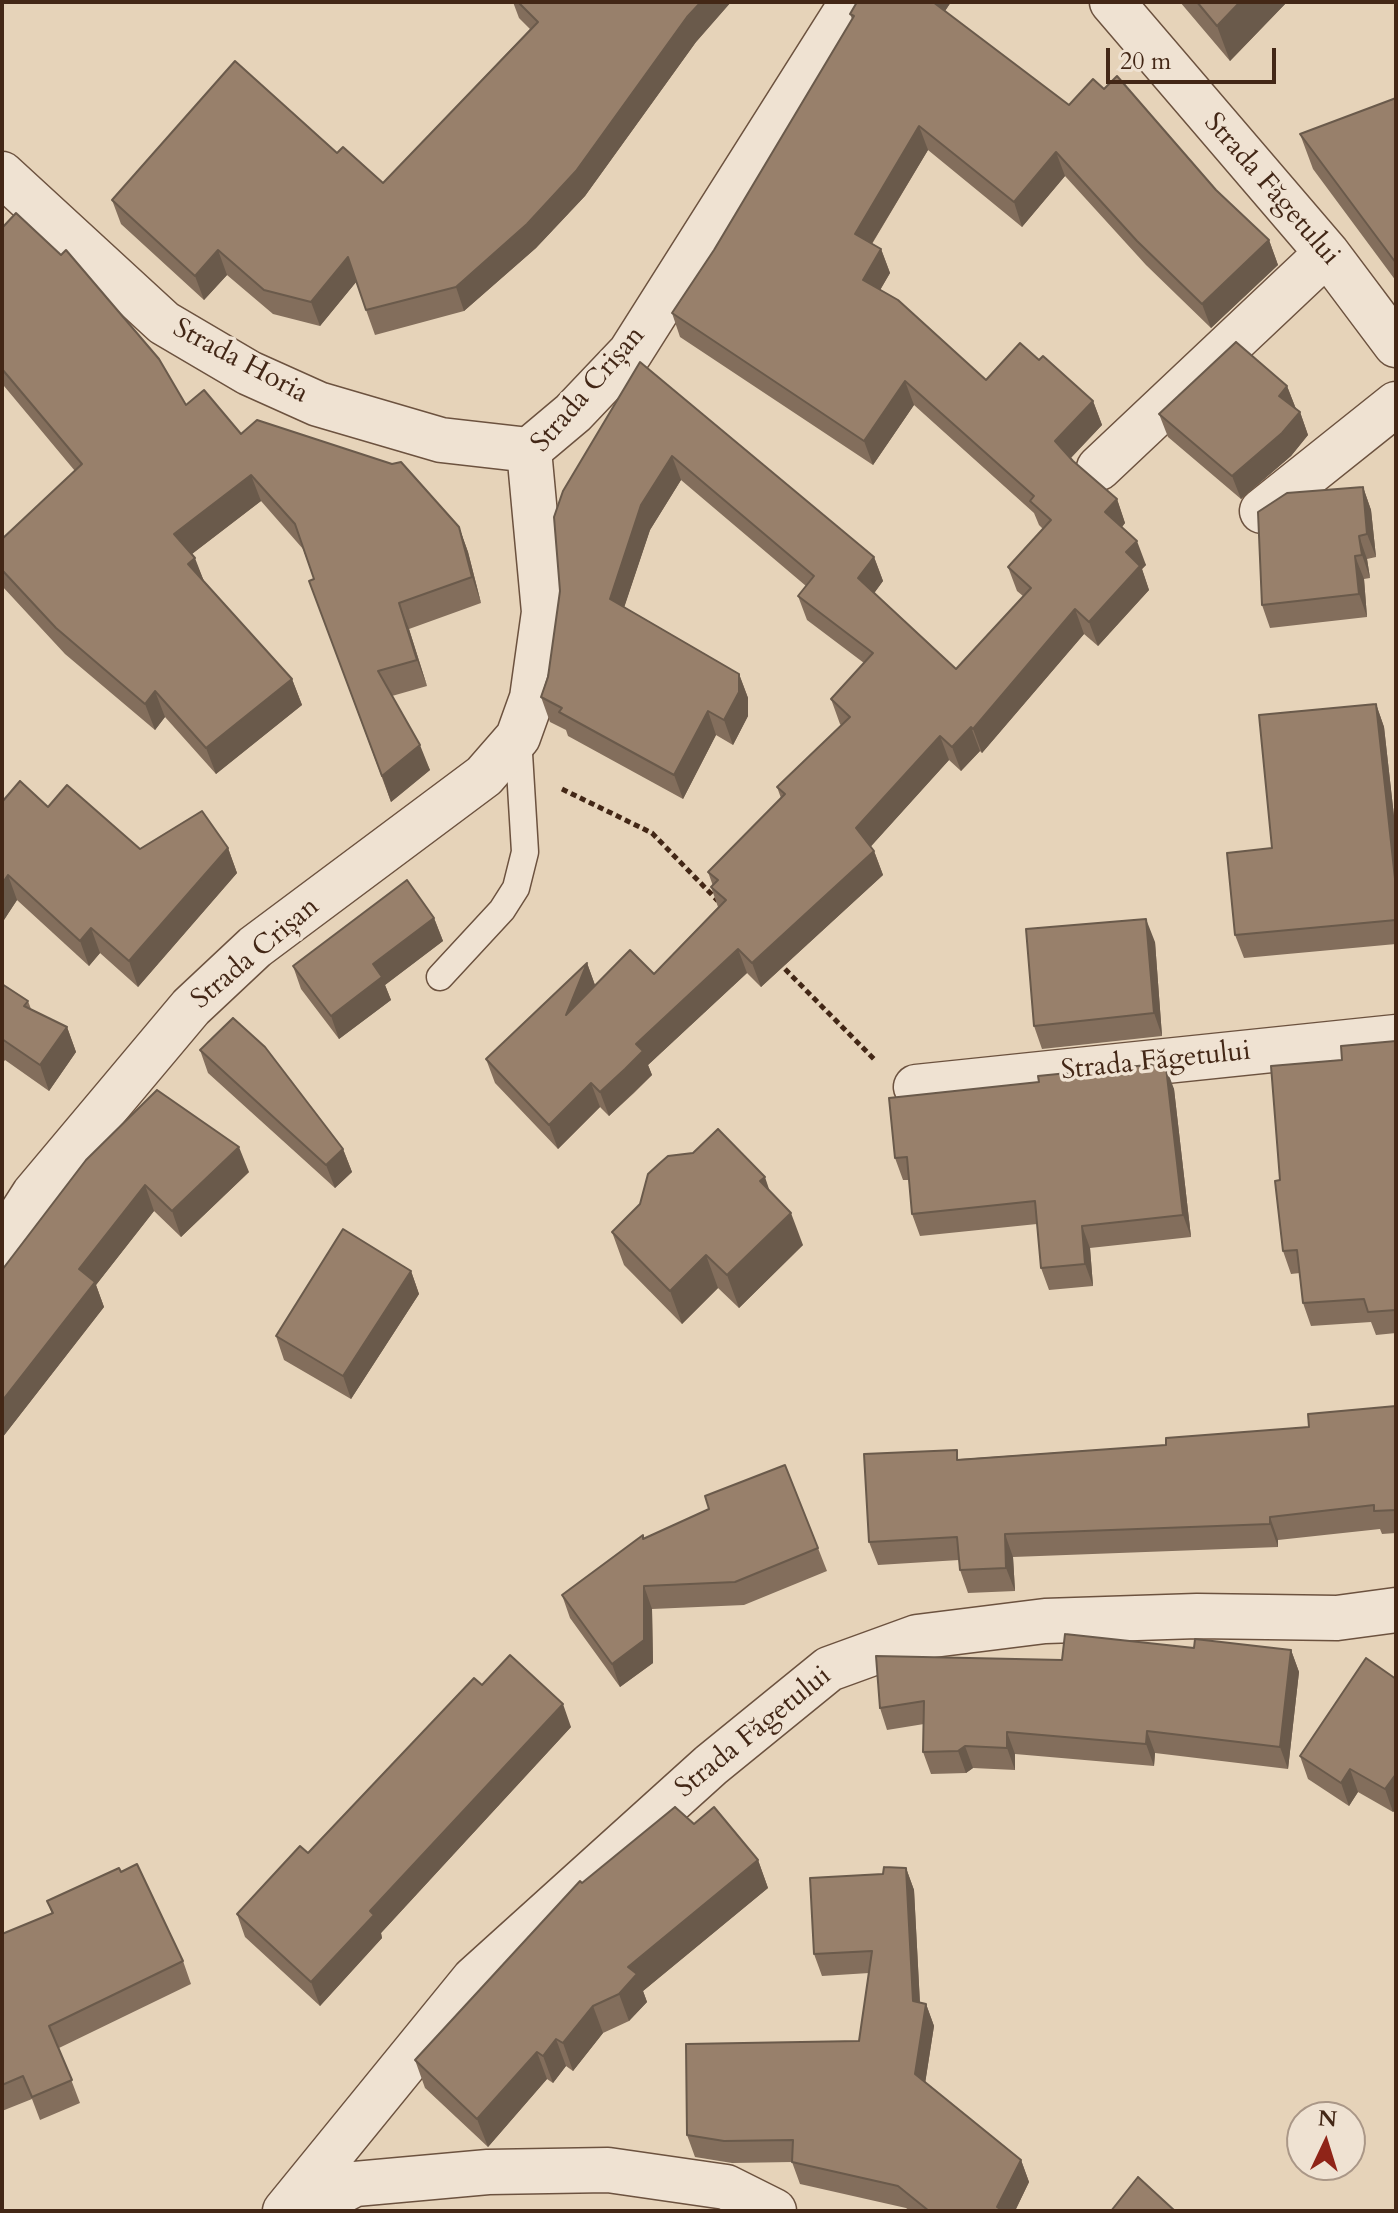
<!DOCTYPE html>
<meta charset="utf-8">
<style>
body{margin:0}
#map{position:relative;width:1398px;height:2213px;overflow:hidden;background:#e6d3b9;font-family:Cardo,serif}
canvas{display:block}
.frame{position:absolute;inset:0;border:4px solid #432716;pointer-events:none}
.north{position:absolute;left:1286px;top:2101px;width:80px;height:80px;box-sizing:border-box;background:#efe2d2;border:2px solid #aa9787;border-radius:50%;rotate:4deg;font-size:22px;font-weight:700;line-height:32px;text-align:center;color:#432716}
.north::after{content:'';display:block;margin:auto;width:28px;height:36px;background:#8f2418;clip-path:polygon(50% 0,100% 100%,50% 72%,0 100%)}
.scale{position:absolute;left:1106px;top:48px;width:170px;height:36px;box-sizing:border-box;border:4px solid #432716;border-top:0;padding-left:10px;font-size:24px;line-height:28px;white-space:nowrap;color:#432716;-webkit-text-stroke:6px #efe2d2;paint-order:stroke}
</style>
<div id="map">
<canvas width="1398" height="2213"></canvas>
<div class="frame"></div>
<div class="north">N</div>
<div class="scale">20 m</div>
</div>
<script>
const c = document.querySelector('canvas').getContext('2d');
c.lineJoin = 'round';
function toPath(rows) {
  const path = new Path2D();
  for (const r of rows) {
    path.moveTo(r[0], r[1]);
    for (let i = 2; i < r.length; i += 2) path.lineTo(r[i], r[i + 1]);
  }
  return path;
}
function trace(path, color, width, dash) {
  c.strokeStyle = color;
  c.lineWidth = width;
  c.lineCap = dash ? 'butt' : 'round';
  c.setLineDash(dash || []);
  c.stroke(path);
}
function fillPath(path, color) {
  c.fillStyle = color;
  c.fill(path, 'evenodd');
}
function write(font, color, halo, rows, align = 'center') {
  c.font = font + ' Cardo,serif';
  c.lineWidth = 7;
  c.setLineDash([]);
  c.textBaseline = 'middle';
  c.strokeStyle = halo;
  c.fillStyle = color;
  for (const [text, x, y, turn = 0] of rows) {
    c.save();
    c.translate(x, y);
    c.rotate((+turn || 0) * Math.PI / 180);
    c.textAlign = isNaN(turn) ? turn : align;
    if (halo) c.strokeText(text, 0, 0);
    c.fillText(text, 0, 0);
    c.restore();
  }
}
const lane = toPath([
 [440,977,502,910,516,888,525,852,518,737]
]);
const street = toPath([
 [1112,2,1327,253,1396,345],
 [2,174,164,323,249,373,318,404,441,440,529,450],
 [529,450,573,413,630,353,852,2],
 [1099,468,1327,253],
 [1262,511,1396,404],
 [916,1087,1396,1037],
 [2,1244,34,1194,191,1007,255,947,484,776,518,737,532,698,544,612,529,450],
 [285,2211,474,1979,711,1765,829,1669,917,1637,1045,1621,1197,1616,1337,1618,1396,1610],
 [303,2211,355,2184,488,2172,608,2170,726,2187,774,2211]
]);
trace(lane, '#6c523f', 29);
trace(street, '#6c523f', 47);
trace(toPath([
 [562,789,652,833,718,901],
 [778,962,875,1060]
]), '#432716', 5, [6, 4]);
trace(lane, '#efe2d2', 26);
trace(street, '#efe2d2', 44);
fillPath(toPath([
 [513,2,731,2,696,42,585,196,536,248,464,311,375,335,356,282,320,326,273,314,227,275,204,300,121,224,112,200,337,153,383,183,530,29,519,18],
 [951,2,945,11,1069,105,1216,190,1269,240,1278,265,1211,328,1146,265,1065,176,1022,227,928,150,872,244,881,249,890,273,880,290,986,380,1039,360,1093,401,1102,425,1070,459,1117,499,1125,523,1122,527,1146,565,1142,569,1149,590,1098,646,1084,634,982,753,980,751,961,771,949,760,870,847,874,851,883,875,761,987,747,973,648,1065,652,1075,634,1093,609,1116,600,1107,558,1149,495,1083,486,1059,587,963,595,985,654,974,718,907,711,887,713,886,708,872,781,798,777,787,842,726,840,724,831,699,864,663,807,620,798,596,806,586,681,480,650,530,624,607,739,674,748,698,748,716,733,745,716,735,683,799,568,736,566,730,550,722,541,697,640,362,874,557,883,581,874,593,956,669,1023,596,1017,591,1008,567,1043,529,1039,525,1034,513,914,405,873,465,680,337,672,313,714,250,852,19,850,14],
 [1180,2,1287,2,1230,61],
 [1396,98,1396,281,1313,169,1300,134],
 [2,228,186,405,241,434,459,527,468,552,481,603,409,629,427,686,392,696,430,770,391,802,309,581,314,579,303,549,261,501,192,554,204,581,292,679,302,705,216,774,165,717,155,730,65,654,2,586,2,539,75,471,4,386,2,388],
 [1287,386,1296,409,1300,412,1308,435,1291,456,1241,499,1168,437,1159,414],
 [1363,487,1371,510,1376,557,1367,559,1370,578,1364,579,1367,617,1270,628,1262,605],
 [1376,704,1384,727,1396,834,1396,944,1244,958,1235,935,1272,848],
 [2,802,48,807,140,849,228,848,237,873,138,987,100,953,89,966,17,900,2,923],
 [434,918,443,941,385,985,391,1000,339,1039,301,989,293,966],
 [1155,942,1162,1036,1042,1049,1034,1026],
 [2,984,28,1001,31,1009,67,1027,76,1052,49,1091,5,1060,2,1064],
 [1396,1041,1396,1333,1376,1335,1371,1322,1311,1326,1303,1303,1300,1273,1291,1274,1283,1251,1342,1060],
 [200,1050,343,1149,352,1172,335,1188,208,1073],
 [1157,1064,1174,1089,1191,1237,1090,1248,1093,1286,1049,1290,1041,1268,1037,1224,920,1236,912,1214,909,1180,903,1180,895,1158,1039,1082],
 [86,1160,249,1172,181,1237,154,1211,96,1285,104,1307,2,1438],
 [612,1232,803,1245,739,1308,718,1288,682,1324,624,1265],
 [411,1271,419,1294,351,1399,284,1360,276,1336],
 [1396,1406,1396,1533,1382,1534,1380,1529,1278,1540,1278,1547,1013,1557,1015,1591,968,1593,960,1570,959,1560,878,1565,869,1542,960,1459,1166,1445,1309,1427],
 [643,1535,644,1538,818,1548,827,1571,744,1605,652,1609,653,1663,620,1687,570,1618,562,1595],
 [1194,1648,1291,1650,1299,1672,1288,1769,1155,1753,1154,1766,1015,1754,1015,1770,973,1768,966,1773,931,1774,923,1752,924,1724,887,1730,880,1708,1062,1660],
 [1396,1679,1396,1809,1393,1812,1358,1792,1349,1806,1308,1779,1300,1756],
 [482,1685,571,1727,381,1933,382,1938,320,2006,245,1937,237,1914,308,1853],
 [694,1824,758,1860,768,1888,643,1991,647,2002,629,2021,603,2033,573,2071,566,2066,553,2083,547,2079,488,2147,425,2088,415,2060,582,1883],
 [906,1868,914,1890,920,2003,926,2004,934,2026,925,2083,1021,2160,1029,2182,1015,2211,910,2211,906,2208,800,2184,792,2162,732,2163,695,2157,687,2135,859,2041,869,1973,822,1976,814,1954,883,1874],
 [47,1901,183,1961,191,1984,59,2048,80,2103,40,2120,32,2099,2,2111,2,1934,52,1914]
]), '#836e5c');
fillPath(toPath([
 [701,2,731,2,696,42,585,196,536,248,464,311,456,287],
 [930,2,951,2,937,23],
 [1240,2,1287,2,1230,61,1217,26],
 [919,126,928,150,863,258,855,234],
 [1056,152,1065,176,1022,227,1014,202],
 [1269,240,1278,265,1211,328,1202,304],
 [881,249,890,273,872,304,863,280],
 [218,250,227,275,204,300,195,276],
 [348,257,357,281,320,326,311,302],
 [905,381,914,405,873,465,864,441],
 [1287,386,1296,409,1279,396],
 [1093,401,1102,425,1064,465,1055,441],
 [1300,412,1308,435,1291,456,1241,499,1232,476],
 [672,456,681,480,650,530,619,623,610,599,641,505],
 [251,475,261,501,184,560,174,534],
 [1363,487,1371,510,1376,557,1367,534],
 [1117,499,1125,523,1114,537,1105,512],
 [459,527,468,552,481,603,472,577],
 [1359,536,1367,559,1370,578,1362,555],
 [1137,541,1146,565,1142,569,1149,590,1098,646,1089,622,1126,552],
 [1355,556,1364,579,1367,617,1359,594],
 [874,557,883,581,867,603,858,578],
 [195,558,205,584,188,564],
 [399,603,409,629,427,686,417,660],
 [1075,609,1084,634,982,753,973,729],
 [739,674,748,698,748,716,733,745,724,720],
 [292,679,302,705,216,774,206,748],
 [155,691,165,717,155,730,145,704],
 [1376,704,1384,727,1396,834,1396,888],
 [708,711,716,735,683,799,674,775],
 [971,727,980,751,961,771,952,747],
 [940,736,949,760,865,853,856,828],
 [420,745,430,770,391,802,382,776],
 [228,848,237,873,138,987,129,961],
 [874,851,883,875,761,987,752,963],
 [8,875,17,900,2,923,2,884],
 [434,918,443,941,385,985,391,1000,339,1039,331,1016,373,964],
 [1146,919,1155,942,1162,1036,1154,1013],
 [91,928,100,953,89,966,80,941],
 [738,949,747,973,648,1065,652,1075,609,1116,600,1092,636,1044],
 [587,963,596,988,566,1015],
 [67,1027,76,1052,49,1091,40,1065],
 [1166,1067,1174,1089,1191,1237,1183,1215],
 [591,1083,600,1107,558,1149,549,1125],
 [239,1147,249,1172,181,1237,172,1211],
 [343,1149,352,1172,335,1188,326,1165],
 [765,1177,776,1210,760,1181],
 [145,1185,154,1211,96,1285,104,1307,2,1438,2,1401,79,1269],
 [791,1213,803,1245,739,1308,727,1275],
 [1082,1226,1090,1248,1093,1286,1085,1264],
 [706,1255,718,1288,682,1324,670,1291],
 [411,1271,419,1294,351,1399,343,1376],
 [1270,1517,1278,1540,1278,1547,1270,1524],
 [1005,1534,1013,1557,1015,1591,1006,1568],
 [644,1586,652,1609,653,1663,620,1687,612,1664],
 [1291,1650,1299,1672,1288,1769,1280,1747],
 [563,1704,571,1727,381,1933,382,1938,320,2006,311,1982,370,1911],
 [1147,1731,1155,1753,1154,1766,1146,1744],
 [1007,1732,1015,1754,1015,1770,1007,1748],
 [965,1746,973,1768,966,1773,958,1751],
 [1350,1769,1358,1792,1349,1806,1341,1783],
 [1396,1774,1396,1809,1393,1812,1385,1789],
 [758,1860,768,1888,643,1991,647,2002,629,2021,619,1994,628,1967],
 [906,1868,914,1890,921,2024,913,2001],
 [926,2004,934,2026,923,2097,915,2074],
 [593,2006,603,2033,573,2071,563,2043],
 [556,2039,566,2066,553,2083,543,2056],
 [537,2052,547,2079,488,2147,477,2119],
 [1021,2160,1029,2182,1015,2211,999,2211,997,2207]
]), '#6a5a4b');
const building = toPath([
 [518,2,701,2,687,17,576,171,527,224,456,287,366,310,348,257,311,302,264,290,218,250,195,276,112,200,235,61,337,153,343,147,383,183,538,22,518,2],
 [857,2,933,2,1069,105,1093,79,1104,89,1117,76,1216,190,1269,240,1202,304,1137,241,1056,152,1014,202,919,126,855,234,881,249,863,280,898,300,986,380,1020,343,1039,360,1043,356,1093,401,1055,441,1073,461,1117,499,1105,512,1137,541,1126,552,1140,566,1089,622,1075,609,973,729,971,727,952,747,940,736,856,828,874,851,752,963,738,949,636,1044,643,1051,625,1069,600,1092,591,1083,549,1125,486,1059,587,963,566,1015,630,950,654,974,726,900,711,887,718,880,708,872,785,794,777,787,850,717,831,699,873,653,798,596,814,576,672,456,641,505,610,599,739,674,739,692,724,720,708,711,674,775,559,712,562,708,541,697,548,677,560,591,554,517,563,491,640,362,874,557,858,578,956,669,1031,588,1008,567,1051,520,1030,501,1034,496,905,381,864,441,672,313,714,250,854,16,850,14,857,2],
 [1197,2,1240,2,1217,26,1197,2],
 [1396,98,1396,263,1300,134,1396,98],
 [16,213,61,255,66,250,159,359,186,405,204,390,241,434,257,420,392,464,401,462,459,527,472,577,399,603,417,660,378,671,420,745,382,776,309,581,314,579,295,524,251,475,174,534,195,558,188,564,292,679,206,748,155,691,145,704,56,628,2,570,2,539,82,464,2,369,2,228,16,213],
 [1236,342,1287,386,1279,396,1300,412,1282,433,1232,476,1159,414,1236,342],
 [1363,487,1367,534,1359,536,1362,555,1355,556,1359,594,1262,605,1258,512,1287,493,1363,487],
 [1376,704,1396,888,1396,920,1235,935,1227,853,1272,848,1259,715,1376,704],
 [20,781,48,807,67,785,140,849,202,811,228,848,129,961,91,928,80,941,8,875,2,884,2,802,20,781],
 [407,880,434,918,373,964,382,977,331,1016,293,966,407,880],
 [1146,919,1154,1013,1034,1026,1026,929,1146,919],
 [2,984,28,1001,24,1006,67,1027,40,1065,2,1039,2,984],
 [233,1018,265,1047,343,1149,326,1165,200,1050,233,1018],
 [1396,1041,1396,1310,1368,1312,1364,1299,1303,1303,1297,1250,1283,1251,1275,1181,1280,1180,1271,1066,1342,1060,1341,1046,1396,1041],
 [1157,1064,1158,1068,1166,1067,1183,1215,1082,1226,1085,1264,1041,1268,1035,1201,912,1214,907,1157,895,1158,889,1098,1039,1082,1038,1076,1157,1064],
 [157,1090,239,1147,172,1211,145,1185,79,1269,95,1282,2,1401,2,1270,86,1160,157,1090],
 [718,1129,765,1177,760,1181,791,1213,727,1275,706,1255,670,1291,612,1232,640,1204,648,1174,660,1163,668,1156,693,1153,718,1129],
 [343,1229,411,1271,343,1376,276,1336,343,1229],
 [1396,1406,1396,1510,1374,1511,1374,1505,1270,1517,1270,1524,1005,1534,1006,1568,960,1570,957,1537,869,1542,864,1454,957,1450,957,1460,1166,1445,1166,1438,1309,1427,1308,1414,1396,1406],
 [785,1465,818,1548,735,1582,644,1586,644,1640,612,1664,562,1595,643,1535,643,1539,709,1509,705,1496,785,1465],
 [1065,1634,1194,1648,1195,1639,1291,1650,1280,1747,1147,1731,1146,1744,1007,1732,1007,1748,965,1746,958,1751,923,1752,924,1701,880,1708,876,1656,1062,1660,1065,1634],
 [510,1655,563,1704,370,1911,374,1915,311,1982,237,1914,300,1846,308,1853,474,1678,482,1685,510,1655],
 [1366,1658,1396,1679,1396,1774,1385,1789,1350,1769,1341,1783,1300,1756,1366,1658],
 [675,1807,694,1824,714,1807,758,1860,628,1967,637,1974,619,1994,593,2006,563,2043,556,2039,543,2056,537,2052,477,2119,415,2060,580,1881,582,1883,675,1807],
 [137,1864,183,1961,49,2026,72,2080,32,2097,23,2076,2,2085,2,1934,53,1913,47,1901,119,1868,121,1872,137,1864],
 [884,1867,906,1868,913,2001,926,2004,915,2074,1021,2160,997,2207,1003,2211,929,2211,898,2186,792,2162,793,2140,724,2141,687,2135,686,2044,859,2041,872,1951,814,1954,810,1878,883,1874,884,1867],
 [1138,2177,1175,2211,1111,2211,1138,2177]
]);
fillPath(building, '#98806b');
trace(building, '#6a5a4b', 2);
write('28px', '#432716', '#efe2d2', [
 ["Strada Făgetului",1271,190,49],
 ["Strada Horia",240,362,28],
 ["Strada Crișan",589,390,-49],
 ["Strada Crișan",256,954,-40],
 ["Strada Făgetului",1156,1062,-6],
 ["Strada Făgetului",754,1733,-39]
]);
</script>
